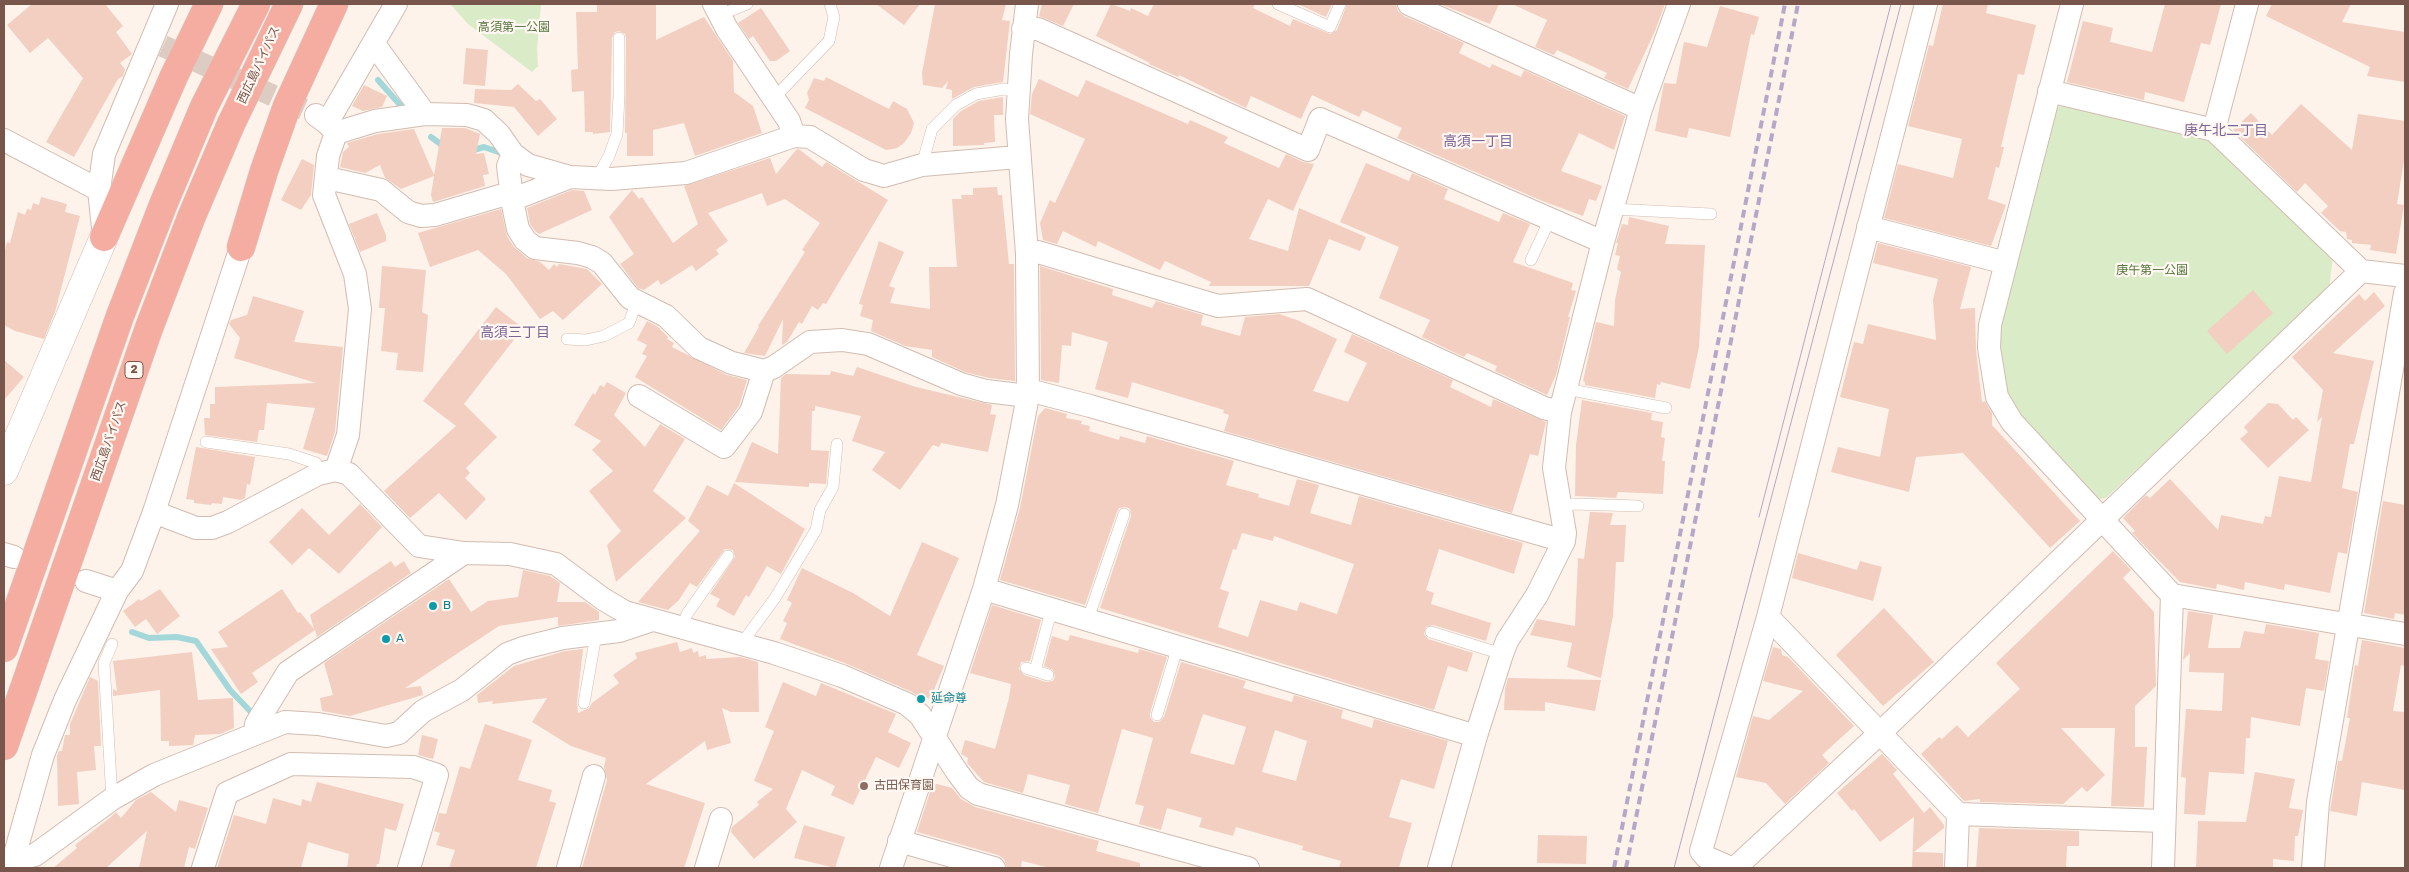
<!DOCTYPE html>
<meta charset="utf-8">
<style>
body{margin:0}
#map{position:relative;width:2409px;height:872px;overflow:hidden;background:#fdf3ea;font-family:Rubik,sans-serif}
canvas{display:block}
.frame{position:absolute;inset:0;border:5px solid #78564c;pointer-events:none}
</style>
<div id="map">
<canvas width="2409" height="872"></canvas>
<div class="frame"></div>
</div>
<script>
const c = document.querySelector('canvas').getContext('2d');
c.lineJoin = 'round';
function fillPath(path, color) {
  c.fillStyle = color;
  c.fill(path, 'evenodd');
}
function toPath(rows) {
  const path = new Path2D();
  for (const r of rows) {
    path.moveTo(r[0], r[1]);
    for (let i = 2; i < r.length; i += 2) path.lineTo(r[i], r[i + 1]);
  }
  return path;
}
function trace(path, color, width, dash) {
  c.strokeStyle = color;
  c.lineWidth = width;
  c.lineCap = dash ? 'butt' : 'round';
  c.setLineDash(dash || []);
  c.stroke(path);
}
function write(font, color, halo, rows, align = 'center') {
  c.font = font + ' Rubik,"Noto Sans JP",sans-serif';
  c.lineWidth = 4.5;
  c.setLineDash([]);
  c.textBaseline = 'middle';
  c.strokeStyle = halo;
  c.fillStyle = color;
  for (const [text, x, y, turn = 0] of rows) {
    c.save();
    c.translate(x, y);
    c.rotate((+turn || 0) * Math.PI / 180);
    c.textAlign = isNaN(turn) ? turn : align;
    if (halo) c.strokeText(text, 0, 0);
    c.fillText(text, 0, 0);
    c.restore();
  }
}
fillPath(toPath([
 [450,4,541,4,537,48,538,66,532,72,468,24],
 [2063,105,2212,142,2333,257,2329,290,2106,498,2096,500,2023,421,2009,399,1997,343,2054,109]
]), '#daebc7');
trace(toPath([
 [378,80,401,106],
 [431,137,446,148],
 [470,151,484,147,501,153,503,157],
 [132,632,149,638,177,637,196,641,230,690,251,712]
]), '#a4d7d9', 6);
fillPath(toPath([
 [32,4,105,4,123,26,116,32,132,54,120,63,125,69,123,76,118,79,74,157,46,142,83,78,48,38,30,53,7,25],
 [597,4,656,4,656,40,704,17,733,61,734,92,753,106,762,133,695,156,684,123,653,130,653,156,627,156,627,133,625,133,626,38,625,34,619,31,615,32,612,38,610,132,593,134,593,132,585,132,584,91,572,92,571,70,578,69,576,12,597,12],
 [876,4,920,4,904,25],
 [935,4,1006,4,1002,20,1010,21,1003,82,974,87,952,99,952,90,946,89,948,81,942,88,923,85,922,73],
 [1042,4,1074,4,1063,26,1039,16],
 [1111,4,1130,11,1131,8,1148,16,1154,4,1255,4,1253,8,1290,26,1293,19,1330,34,1337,30,1347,4,1396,4,1398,11,1404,16,1464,43,1459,53,1490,68,1492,64,1521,77,1524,70,1625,116,1614,150,1579,133,1561,171,1602,186,1596,201,1589,199,1583,216,1540,200,1397,138,1402,128,1363,110,1359,117,1312,95,1301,119,1251,96,1246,108,1179,75,1178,77,1149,64,1150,63,1096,36],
 [1301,4,1332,4,1326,17,1300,5],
 [1440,4,1499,4,1490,24],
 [1512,4,1665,4,1655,31,1628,89,1604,78,1607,73,1557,50,1554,55,1535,47,1547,20],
 [1943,4,1988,4,1986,13,2036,25,2024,75,2018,74,2001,147,2004,147,1999,168,1996,167,1988,199,2006,205,1991,246,1884,218,1898,164,1953,178,1962,139,1908,126,1929,45,1933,46],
 [2165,4,2221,4,2210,45,2201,43,2184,102,2145,92,2144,100,2067,82,2083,21,2113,28,2110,42,2152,52],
 [2272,4,2351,4,2342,22,2405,32,2405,82,2367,76,2370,67,2266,16],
 [1720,6,1759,17,1754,35,1751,34,1730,137,1689,128,1687,138,1655,131,1664,83,1676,84,1684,42,1707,47],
 [761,8,790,51,776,61,770,61,753,36,749,39,738,23],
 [466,48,488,50,485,86,463,84],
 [826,77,889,109,893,101,907,109,914,123,911,133,904,143,897,148,886,150,805,108,809,100,807,93,814,78,824,81],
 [1039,79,1078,97,1086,80,1188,124,1190,120,1228,137,1224,143,1279,168,1286,154,1303,162,1314,164,1293,211,1268,199,1249,239,1288,251,1299,208,1366,237,1360,251,1329,239,1309,286,1209,286,1211,282,1165,261,1160,270,1098,241,1096,247,1063,231,1057,244,1043,240,1040,223,1050,200,1055,203,1085,139,1030,114,1032,94],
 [518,84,536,101,540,99,557,119,538,136,514,107,474,103,475,89,511,90],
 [364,85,387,96,382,107,363,111,352,106],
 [1003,97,1003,115,994,115,995,142,984,143,984,145,953,146,953,119,961,111,979,101],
 [2301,104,2352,150,2358,114,2405,121,2405,154,2397,204,2404,205,2396,254,2370,250,2371,245,2352,243,2352,240,2347,239,2346,232,2340,231,2321,213,2328,206,2305,183,2297,192,2233,130,2251,113,2272,135],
 [442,128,465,128,480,134,476,154,484,153,489,174,483,175,485,186,433,202,431,195,434,176,401,189,385,178,380,165,365,173,340,167,343,152,349,147,347,143,378,134,414,129,434,175],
 [797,149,800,150,822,167,826,162,888,200,826,304,823,303,818,310,812,306,802,324,799,322,787,342,782,345,783,319,765,356,744,353,759,327,758,326,805,252,802,250,820,223,785,199,767,206,762,193,708,213,728,241,716,250,719,254,696,271,692,265,661,285,658,280,644,290,638,288,620,264,634,254,609,217,632,190,639,199,642,197,673,243,698,224,684,186,770,158,776,174],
 [302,159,314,165,311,195,301,210,281,200],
 [1366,163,1409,181,1412,173,1448,189,1444,199,1499,222,1503,213,1530,224,1513,262,1573,283,1571,290,1576,291,1568,317,1570,317,1556,375,1547,395,1495,371,1497,366,1467,353,1464,357,1422,337,1430,320,1379,298,1399,247,1340,222],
 [997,187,998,195,1002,195,1009,264,1014,264,1015,381,989,378,965,372,932,357,932,350,905,346,871,331,873,320,860,316,863,305,859,304,879,241,904,252,889,286,895,288,890,303,930,309,929,267,957,267,952,199,962,199,961,195,973,195,973,188],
 [572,190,584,191,592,210,539,234,535,231,530,224,527,208],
 [41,197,67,204,65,212,80,216,55,312,44,339,15,331,4,325,4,254,7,242,10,243,18,212,25,215,27,209,31,210,33,203,39,205],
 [501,209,507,236,514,247,527,258,540,262,549,270,554,264,557,267,559,264,587,269,602,284,563,320,553,311,540,319,506,274,478,250,430,267,418,233],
 [377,213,386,235,386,241,360,252,349,224],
 [1629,217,1669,226,1665,244,1705,245,1699,347,1690,389,1661,382,1660,385,1657,384,1655,398,1585,385,1585,382,1583,381,1596,322,1614,326,1615,300,1621,272,1617,269,1620,256,1615,255,1618,243,1616,243,1622,224,1628,225],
 [1878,243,1971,267,1960,309,1975,308,1976,350,1982,402,1985,401,1992,413,1992,425,2080,521,2050,548,1963,453,1916,457,1909,492,1831,472,1838,447,1880,457,1889,409,1840,397,1854,342,1863,344,1868,324,1936,340,1933,300,1938,279,1873,263],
 [382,266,426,270,422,312,428,315,423,372,396,370,398,353,381,351,385,308,379,308],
 [1040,266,1113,289,1112,295,1152,308,1156,301,1203,315,1201,325,1240,336,1245,317,1279,314,1297,320,1337,339,1313,391,1348,402,1367,363,1344,352,1352,334,1453,380,1450,387,1491,407,1493,399,1546,422,1538,456,1530,454,1512,513,1224,431,1229,415,1223,413,1224,410,1132,382,1128,398,1095,389,1108,342,1072,332,1071,346,1062,345,1059,383,1041,380],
 [2253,290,2273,313,2227,354,2207,331],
 [2374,292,2385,306,2333,353,2374,361,2354,444,2350,444,2342,488,2358,492,2347,554,2338,552,2330,593,2285,584,2284,590,2245,582,2244,590,2217,584,2216,589,2180,582,2132,533,2135,531,2123,518,2146,495,2150,498,2170,479,2218,530,2221,515,2263,524,2265,516,2271,517,2279,476,2311,482,2322,417,2317,422,2323,390,2292,357,2359,294,2365,301],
 [253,296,304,311,294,342,343,347,335,432,327,456,303,449,315,408,267,403,264,430,259,430,257,442,205,435,204,418,210,418,210,404,215,404,215,387,316,383,234,358,240,338,229,324,231,320,247,315],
 [496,307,523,328,464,404,497,437,466,468,470,473,465,478,486,499,466,520,439,493,410,518,384,491,456,426,423,401],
 [647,321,658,327,668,337,667,339,674,343,672,347,727,375,747,380,739,406,721,430,635,377,647,356,642,354,647,345,637,340],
 [4,360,24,377,4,400],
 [857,367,916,387,992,405,990,414,996,415,988,452,941,443,939,447,933,445,900,490,872,470,885,452,852,441,861,416,815,406,815,411,812,411,811,450,829,451,826,484,809,483,809,487,735,482,752,442,778,454,781,378,786,374,830,375,831,371,853,376],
 [607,382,626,393,614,415,645,447,660,424,685,439,653,491,686,518,616,582,607,545,621,531,589,491,613,471,592,450,601,441,574,425,593,393,595,395,600,385,604,387],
 [1582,400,1652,413,1651,420,1663,422,1661,437,1665,438,1662,461,1665,461,1663,494,1618,492,1616,498,1575,496,1576,445],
 [2268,403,2278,404,2293,420,2296,417,2309,430,2268,468,2240,439,2248,432,2244,427],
 [1045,408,1067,414,1066,418,1082,421,1081,424,1090,426,1089,431,1119,440,1120,436,1145,443,1147,436,1234,461,1226,485,1259,494,1258,497,1289,506,1297,479,1319,485,1310,513,1351,525,1359,496,1523,543,1514,574,1439,549,1426,590,1434,593,1431,604,1491,623,1486,641,1433,625,1426,627,1424,634,1428,639,1473,653,1467,672,1448,666,1434,710,1100,608,1131,516,1130,509,1126,507,1119,508,1117,512,1085,605,1000,580,1020,508,1038,416],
 [1242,533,1273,541,1274,536,1354,564,1337,614,1300,602,1297,611,1260,600,1248,637,1218,627,1229,592,1220,589,1233,549,1236,550],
 [196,447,255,457,250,485,247,484,245,498,241,500,223,497,222,504,212,503,211,505,194,503,194,500,186,499],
 [734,483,805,529,781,574,767,566,749,597,746,595,734,616,716,606,720,599,710,594,735,557,733,550,725,549,697,587,690,583,679,600,668,610,638,602,700,531,688,521,707,485,728,496],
 [2383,501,2405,505,2405,615,2395,613,2394,619,2364,613],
 [360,504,382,527,339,574,309,548,292,565,269,542,302,508,329,535],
 [1590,512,1613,513,1610,525,1626,525,1624,562,1616,562,1613,616,1601,678,1567,667,1572,643,1530,635,1537,619,1575,626,1578,558,1584,559],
 [922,542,959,558,917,655,944,666,930,699,920,695,919,697,912,692,847,664,780,639,787,623,783,621,792,603,787,600,802,568,853,593,890,616],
 [2113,551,2131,570,2123,578,2154,612,2156,686,2135,706,2135,747,2147,747,2144,807,2111,806,2115,728,2061,728,2105,775,2087,792,2082,787,2063,804,1980,802,1980,799,1964,801,1921,754,1939,737,1942,739,1957,725,1968,737,2020,689,1996,663],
 [1798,553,1857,570,1860,561,1882,567,1873,601,1792,578],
 [391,561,395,567,404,561,411,573,317,637,315,630,252,673,258,682,241,694,211,649,228,647,218,632,282,589,298,613,300,612,314,629,310,615],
 [523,570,550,576,560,583,557,602,585,602,599,612,599,620,558,626,558,617,499,626,405,688,421,686,423,695,350,716,322,711,320,698,333,695,324,663,449,579,471,612,488,601,518,597],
 [160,589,180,616,157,634,146,619,135,627,123,611,139,599,141,601],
 [992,605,1041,620,1030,661,1021,662,1019,669,1024,675,1046,682,1053,681,1055,677,1053,670,1044,666,1052,636,1068,641,1070,635,1138,653,1139,649,1167,657,1150,713,1150,717,1154,722,1159,722,1164,717,1181,662,1246,681,1243,688,1292,702,1294,695,1343,710,1341,718,1372,728,1374,719,1448,741,1434,789,1401,779,1389,817,1412,823,1399,868,1339,868,1341,861,1302,850,1303,846,1236,827,1233,836,1199,827,1202,818,1167,808,1161,830,1139,824,1144,806,1135,804,1153,738,1122,729,1098,813,1065,804,1070,785,1028,774,1023,793,984,782,967,763,968,758,961,754,965,740,995,749,1009,698,1011,684,970,673],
 [1203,714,1246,727,1234,765,1190,753],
 [1275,730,1307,741,1296,781,1262,772],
 [1884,608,1934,662,1883,706,1836,655],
 [2188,611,2213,615,2208,648,2240,648,2244,631,2264,634,2266,624,2319,633,2315,659,2329,661,2324,691,2306,688,2300,726,2251,717,2250,738,2246,738,2244,774,2209,772,2205,815,2184,814,2186,778,2181,777,2186,709,2222,711,2224,673,2189,672,2190,653,2183,660],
 [2362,640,2405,648,2405,666,2401,665,2393,711,2405,712,2405,790,2362,782,2357,816,2330,811,2338,761,2342,761,2350,718,2347,718,2355,665,2358,666],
 [677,642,680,652,692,648,693,653,698,651,699,657,706,655,706,659,740,657,758,662,759,712,731,712,722,708,731,743,707,750,705,741,646,784,705,803,684,868,582,868,607,780,604,767,606,758,571,746,532,722,547,698,492,704,493,701,478,703,477,695,514,666,565,651,583,649,577,702,578,713,589,708,592,703,619,683,613,675,637,658,635,653],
 [1773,647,1781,649,1782,655,1788,657,1854,726,1822,755,1829,763,1785,804,1766,783,1736,777,1753,716,1769,720,1803,691,1763,681],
 [192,652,198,700,233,698,234,728,220,734,195,735,193,745,169,746,169,741,161,741,160,690,113,696,113,689,117,691,113,661],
 [90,677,98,681,101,746,94,746,96,770,77,772,79,804,58,806,57,756,59,751,62,751,65,735,70,735,70,724],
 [1508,678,1601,680,1595,711,1545,702,1545,711,1504,710,1505,689],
 [783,682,816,696,821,683,896,714,888,732,911,743,899,768,876,757,853,805,831,795,835,786,802,770,786,809,797,822,754,859,731,832,732,827,759,805,757,802,773,789,754,781,774,731,765,727],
 [485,724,532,740,518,780,552,790,549,801,556,803,536,868,449,868,455,850,436,845,440,833,434,831,439,813,446,814,460,766,470,769],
 [422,735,438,739,433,759,418,755],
 [1882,754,1897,770,1893,774,1924,813,1930,807,1944,825,1944,828,1914,852,1943,853,1943,868,1912,868,1914,817,1880,842,1854,809,1852,811,1837,793],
 [2255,772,2295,779,2289,808,2303,810,2298,836,2295,836,2294,861,2273,859,2273,868,2196,868,2198,821,2246,822],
 [317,782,404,804,396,831,385,828,379,864,377,864,376,868,347,868,349,854,308,842,301,868,217,868,234,815,266,824,273,798,301,806,302,799,311,802],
 [933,783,952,788,961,799,975,807,1099,841,1096,851,1140,863,1140,868,1050,868,1022,861,1021,868,1007,868,1004,859,998,855,917,832],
 [151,792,176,812,179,800,208,808,195,849,189,847,184,868,139,868,147,831,106,868,53,868,77,848,75,845,112,816,116,812,121,818,136,800],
 [804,825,845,837,835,868,794,858],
 [1979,828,2079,831,2079,846,2067,846,2066,868,1976,868],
 [1538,835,1587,836,1586,864,1537,863]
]), '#f2cfc1');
trace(toPath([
 [163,46,316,115]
]), '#dcccc2', 22, [22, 11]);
const service = toPath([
 [1278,4,1330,27,1340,4],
 [720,15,747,4],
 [773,99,829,41,834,17,830,4],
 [922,165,932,129,956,105,976,94,1004,89,1018,92],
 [597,178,609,156,617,134,619,96,619,38],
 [1612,209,1711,214],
 [1531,260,1550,219],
 [567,339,586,340,604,336,629,323,637,301],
 [1566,389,1666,408],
 [206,442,289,454,316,463,318,474],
 [1560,507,1574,504,1638,506],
 [1088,619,1124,514],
 [682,627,687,614,728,556],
 [1431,632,1502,654],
 [742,643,775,598,816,530,820,510,833,487,837,444],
 [1026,668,1048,675],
 [1035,671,1052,608],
 [584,703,596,635],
 [1157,715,1178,646],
 [112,799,104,663,112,644]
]);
const minor = toPath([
 [714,4,727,29,789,121,794,136,810,137,864,170,884,176,922,165,1018,157],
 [1409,4,1641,109],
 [2072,4,1990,325,1989,348,1997,397,2012,422,2172,595,2405,634],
 [1023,29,1038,29,1308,150,1320,119,1603,242],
 [374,44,425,114],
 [2049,91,2214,130,2361,271,2405,276],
 [316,115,327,123,336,133,328,156,324,195,355,274,360,309,348,435,336,470],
 [327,123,396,4],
 [2214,130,2247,4],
 [336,133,375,121,425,114,467,115,484,120,499,134,513,154,528,165,570,177,611,179,686,173,794,136],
 [4,140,99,190],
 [513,154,508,166,513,205,518,229,525,240,535,248,578,253,592,257,602,263,630,298,666,316,699,348,732,363,764,371,774,367,810,342,842,340,868,344,961,384,986,391,1028,396,1036,392,1090,406,1564,541],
 [327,178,381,190,408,212,421,216,435,215,503,195,519,197,570,177],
 [1868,227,2006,263],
 [104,237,99,190,104,154,167,4],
 [1027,254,1038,252,1218,306,1307,299,1544,408,1560,412],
 [639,396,724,447,751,412,764,371],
 [154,512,196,528,212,528,228,522,318,474,336,470,349,474,419,546,464,553,510,554,556,564,603,599,625,612,774,653,842,676,907,704,920,715,957,772,969,788,978,794,1248,868],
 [4,554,14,557],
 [86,581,117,591],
 [984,589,1476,736],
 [1768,617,1958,814,1956,868],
 [255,734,256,724,288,672,464,553],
 [1958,814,2163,821],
 [899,841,994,868],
 [14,860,35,855,112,799,154,775,285,722,318,724,386,736,399,733,423,711,462,690,507,654,523,648,563,638,619,631,652,620],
 [11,868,43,755,65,700,117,591,132,571,154,512,241,247],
 [203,868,227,793,291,764,413,767,437,775,409,868],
 [568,868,594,776],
 [706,868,721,819],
 [891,868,984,589,1007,505,1028,396,1027,254,1017,119,1021,54,1027,4],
 [1439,868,1476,736,1502,654,1507,641,1537,595,1564,541,1565,533,1554,468,1560,412,1603,242,1641,109,1679,4],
 [1731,868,1706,857,1701,851,1768,617,1926,4],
 [1735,868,1879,734,2361,271],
 [2163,868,2172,595],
 [2313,868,2318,802,2405,293]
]);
const tertiary = toPath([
 [4,471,104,237]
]);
const motorway = toPath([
 [104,237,174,76,209,4],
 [241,247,264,171,287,106,334,4],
 [4,648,120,316,163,205,204,107,256,4],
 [4,746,149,328,191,218,231,124,289,4]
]);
trace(service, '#d2bcb1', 12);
trace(minor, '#d2bcb1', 24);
trace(tertiary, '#d2bcb1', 29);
trace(motorway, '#d9d0cd', 29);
trace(service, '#fff', 11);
trace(minor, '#fff', 22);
trace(tertiary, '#fff', 28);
trace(motorway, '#f6ada1', 28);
trace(toPath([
 [1759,517,1891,4],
 [1674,868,1901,4]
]), '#b4a7c8', 1);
trace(toPath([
 [1614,868,1785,4],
 [1626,868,1798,4]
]), '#b4a7c8', 4, [8, 5]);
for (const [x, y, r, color] of [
 [433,606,5,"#0f9aa8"],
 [386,639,5,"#0f9aa8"],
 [921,699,5,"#0f9aa8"],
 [864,786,5,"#8d6e63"]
]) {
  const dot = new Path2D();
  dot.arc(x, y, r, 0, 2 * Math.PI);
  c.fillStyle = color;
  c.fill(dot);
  trace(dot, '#fff7f1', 2);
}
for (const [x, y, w] of [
 [134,370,18]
]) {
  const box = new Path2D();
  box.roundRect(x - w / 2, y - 8.5, w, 17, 4);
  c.fillStyle = '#fff7f1';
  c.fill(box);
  trace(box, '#78564c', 1);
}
write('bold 11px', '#78564c', null, [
 ["2",134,370]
]);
write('12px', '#587841', '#fff7f1', [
 ["高須第一公園",514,28],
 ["庚午第一公園",2152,271]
]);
write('12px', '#78564c', '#fff7f1', [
 ["西広島バイパス",259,65,-65],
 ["西広島バイパス",109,441,-71]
]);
write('12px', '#0d838f', '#fff7f1', [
 ["B",443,606],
 ["A",396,639],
 ["延命尊",931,699]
], 'left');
write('12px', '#785e54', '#fff7f1', [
 ["古田保育園",874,786]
], 'left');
write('14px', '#7e6594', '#fff7f1', [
 ["庚午北二丁目",2226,131],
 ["高須一丁目",1478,142],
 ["高須三丁目",515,333]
]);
</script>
